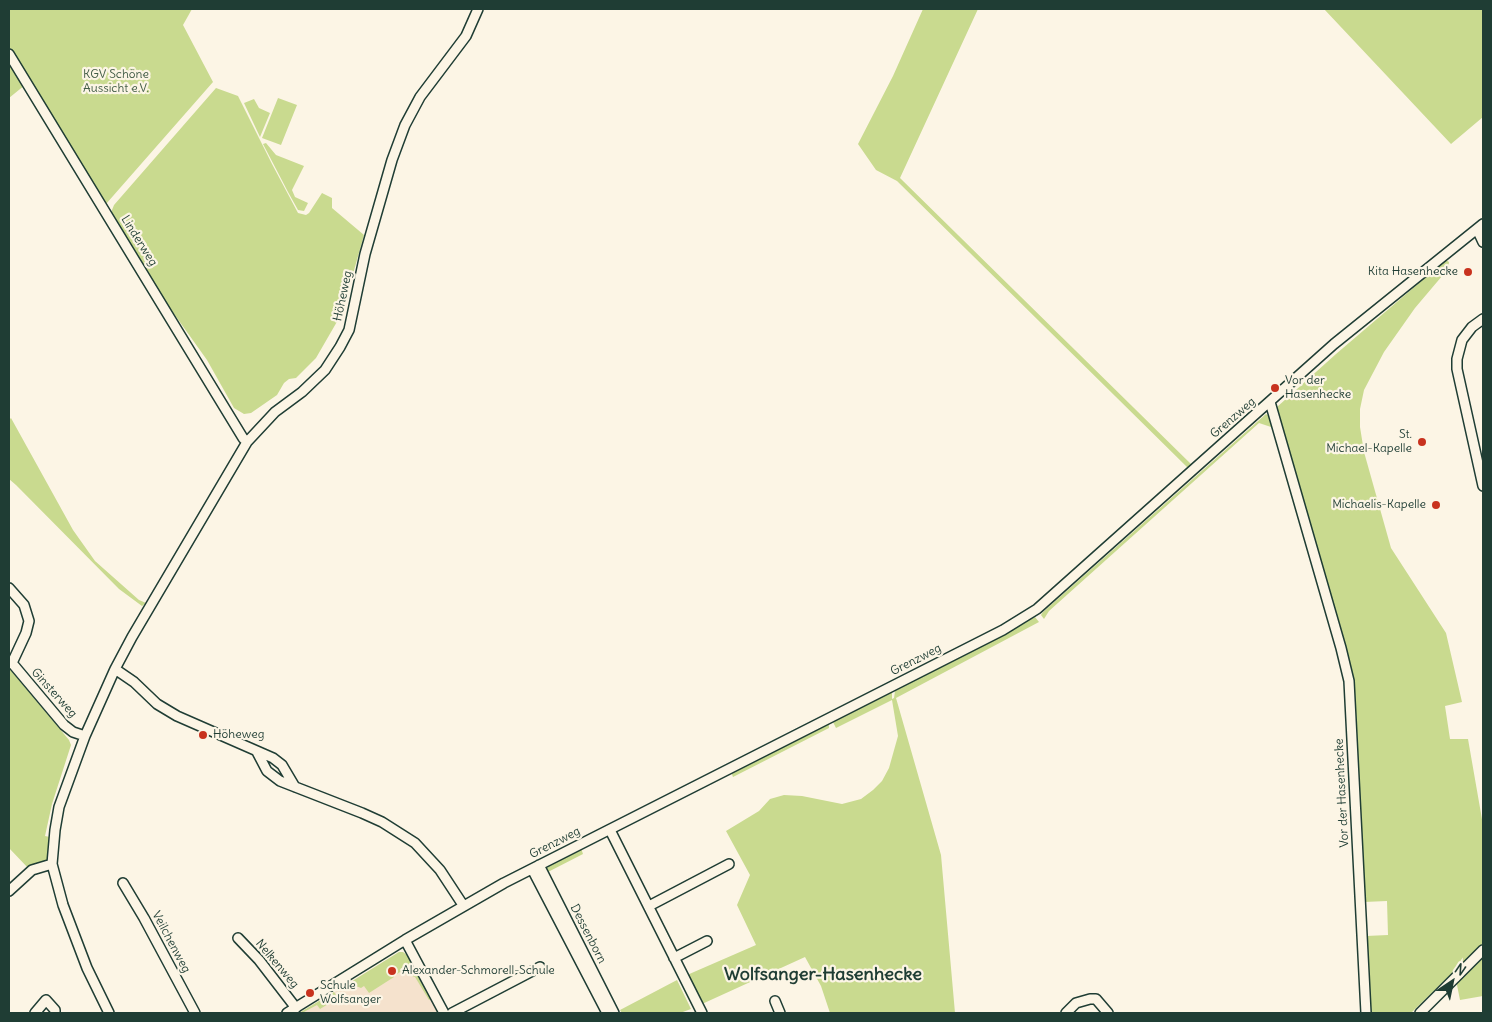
<!DOCTYPE html>
<meta charset="utf-8">
<style>
body{margin:0}
#map{position:relative;width:1492px;height:1022px;overflow:hidden;background:#fcf5e5;font-family:Delius,sans-serif}
canvas{display:block}
.frame{position:absolute;inset:0;border:10px solid #1f3d34;pointer-events:none}
.north{position:absolute;left:1427px;top:957px;width:50px;height:50px;-webkit-text-stroke:4px #fcf5e5;paint-order:stroke;rotate:34deg;font-size:14px;font-weight:700;line-height:20px;text-align:center;color:#1f3d34}
.north::after{content:'';display:block;margin:auto;width:18px;height:22px;background:#1f3d34;clip-path:polygon(50% 0,100% 100%,50% 72%,0 100%)}
</style>
<div id="map">
<canvas width="1492" height="1022"></canvas>
<div class="frame"></div>
<div class="north">N</div>
</div>
<script>
const c = document.querySelector('canvas').getContext('2d');
c.lineJoin = 'round';
function fillPath(path, color) {
  c.fillStyle = color;
  c.fill(path, 'evenodd');
}
function toPath(rows) {
  const path = new Path2D();
  for (const r of rows) {
    path.moveTo(r[0], r[1]);
    for (let i = 2; i < r.length; i += 2) path.lineTo(r[i], r[i + 1]);
  }
  return path;
}
function trace(path, color, width, dash) {
  c.strokeStyle = color;
  c.lineWidth = width;
  c.lineCap = dash ? 'butt' : 'round';
  c.setLineDash(dash || []);
  c.stroke(path);
}
function write(font, color, halo, rows, align = 'center') {
  c.font = font + ' Delius,sans-serif';
  c.lineWidth = 4.5;
  c.setLineDash([]);
  c.textBaseline = 'middle';
  c.strokeStyle = halo;
  c.fillStyle = color;
  for (const [text, x, y, turn = 0] of rows) {
    c.save();
    c.translate(x, y);
    c.rotate((+turn || 0) * Math.PI / 180);
    c.textAlign = isNaN(turn) ? turn : align;
    if (halo) c.strokeText(text, 0, 0);
    c.fillText(text, 0, 0);
    c.restore();
  }
}
fillPath(toPath([
 [399,952,403,952,409,957,438,1013,300,1013]
]), '#f5e2cd');
fillPath(toPath([
 [9,9,192,9,183,25,213,82,106,204,9,46],
 [923,9,978,9,900,178,1192,465,1188,468,897,181,876,170,858,144,893,76],
 [1324,9,1483,9,1483,117,1451,144],
 [9,59,25,85,9,98],
 [216,88,238,96,272,164,298,213,306,215,309,213,322,193,332,198,332,208,364,235,342,313,316,358,296,378,289,379,284,383,277,395,251,413,244,414,234,408,207,360,162,297,112,217,112,210,114,205],
 [278,98,297,105,281,145,262,138],
 [254,99,259,108,270,113,260,137,244,103],
 [266,143,276,155,304,166,292,190,295,197,308,203,304,211,298,210,288,192,263,144],
 [1446,260,1449,262,1448,269,1415,308,1384,352,1364,390,1360,409,1360,427,1364,452,1391,548,1446,633,1462,702,1445,706,1450,739,1468,739,1483,825,1483,943,1411,1013,1370,1013,1366,936,1388,935,1387,901,1364,902,1352,676,1277,407,1336,354],
 [1266,414,1271,417,1274,428,1259,423,1049,611,1044,619,1041,615,1043,612],
 [11,418,73,530,95,561,139,600,146,603,142,606,119,589,16,485,9,479,9,420],
 [1035,617,1039,622,896,698,941,855,955,1013,830,1013,821,986,805,957,702,1004,687,975,756,945,737,905,750,875,726,831,759,811,770,799,784,795,802,796,842,804,861,799,873,790,882,781,889,768,898,736,892,700,836,728,833,722,892,692,892,699,894,698,895,691],
 [9,668,69,740,71,745,52,804,45,836,50,837,47,860,29,869,9,848],
 [829,723,829,728,733,777,731,772],
 [581,848,583,854,546,873,545,868,548,865],
 [399,952,403,952,409,957,431,999,429,1000,415,977,400,972,394,976,394,977,369,993,364,986,361,988,356,986,349,990,346,985],
 [1483,954,1483,996,1460,1000,1456,980],
 [677,980,691,1009,680,1013,622,1013,620,1010],
 [334,992,338,998,320,1009,317,1005,302,1013,299,1013]
]), '#c9da8f');
const minor = toPath([
 [9,54,243,438,247,442],
 [1477,229,1483,242],
 [1483,319,1472,327,1462,340,1457,359,1457,369,1483,486],
 [1270,402,1341,648,1349,681,1366,1013],
 [9,588,24,605,29,621,26,633,12,663],
 [9,661,12,663,64,725,73,732,85,736],
 [115,669,134,682,157,704,177,716,273,758,282,765,295,787],
 [257,752,267,771,280,781,362,813,382,822,415,843,440,870,463,905],
 [610,830,702,1013],
 [539,865,614,1013],
 [532,869,607,1013],
 [123,883,144,918,195,1013],
 [9,891,32,870,52,864],
 [649,906,729,864],
 [238,938,259,960,296,1008],
 [405,940,444,1013],
 [674,958,707,941],
 [775,1001,780,1013],
 [35,1013,46,1000,55,1010,55,1013],
 [109,1013,87,968,63,905,52,864,55,830,59,807,85,736,115,669,132,637,247,442,275,412,302,392,325,370,340,347,349,330,365,254,392,160,405,125,420,97,466,36,478,9],
 [287,1013,405,940,504,883,1003,630,1037,609,1334,344,1483,224],
 [452,1013,540,967],
 [1066,1013,1076,1003,1090,999,1096,999,1108,1013],
 [1420,1013,1483,950]
]);
trace(minor, '#1f3d34', 12);
trace(minor, '#fcf5e5', 9);
for (const [x, y, r, color] of [
 [1468,272,5,"#c8321e"],
 [1275,388,5,"#c8321e"],
 [1422,442,5,"#c8321e"],
 [1436,505,5,"#c8321e"],
 [203,735,5,"#c8321e"],
 [392,971,5,"#c8321e"],
 [310,993,5,"#c8321e"]
]) {
  const dot = new Path2D();
  dot.arc(x, y, r, 0, 2 * Math.PI);
  c.fillStyle = color;
  c.fill(dot);
  trace(dot, '#fcf5e5', 2);
}
write('12px', '#415c46', '#fcf5e5', [
 ["KGV Schöne",116,75],
 ["Aussicht e.V.",116,89]
]);
write('12px', '#1f3d34', '#fcf5e5', [
 ["Linderweg",139,241,58],
 ["Höheweg",343,296,-78],
 ["Grenzweg",1233,418,-41],
 ["Grenzweg",916,660,-27],
 ["Ginsterweg",54,693,48],
 ["Vor der Hasenhecke",1342,793,-93],
 ["Grenzweg",555,843,-27],
 ["Dessenborn",588,934,63],
 ["Veilchenweg",171,942,62],
 ["Nelkenweg",277,964,50]
]);
write('12px', '#1f3d34', '#fcf5e5', [
 ["Kita Hasenhecke",1458,272,"right"],
 ["Vor der",1285,381],
 ["Hasenhecke",1285,395],
 ["St.",1412,435,"right"],
 ["Michael-Kapelle",1412,449,"right"],
 ["Michaelis-Kapelle",1426,505,"right"],
 ["Höheweg",213,735],
 ["Alexander-Schmorell-Schule",402,971],
 ["Schule",320,986],
 ["Wolfsanger",320,1000]
], 'left');
write('bold 18px', '#1f3d34', '#fcf5e5', [
 ["Wolfsanger-Hasenhecke",823,975]
]);
</script>
